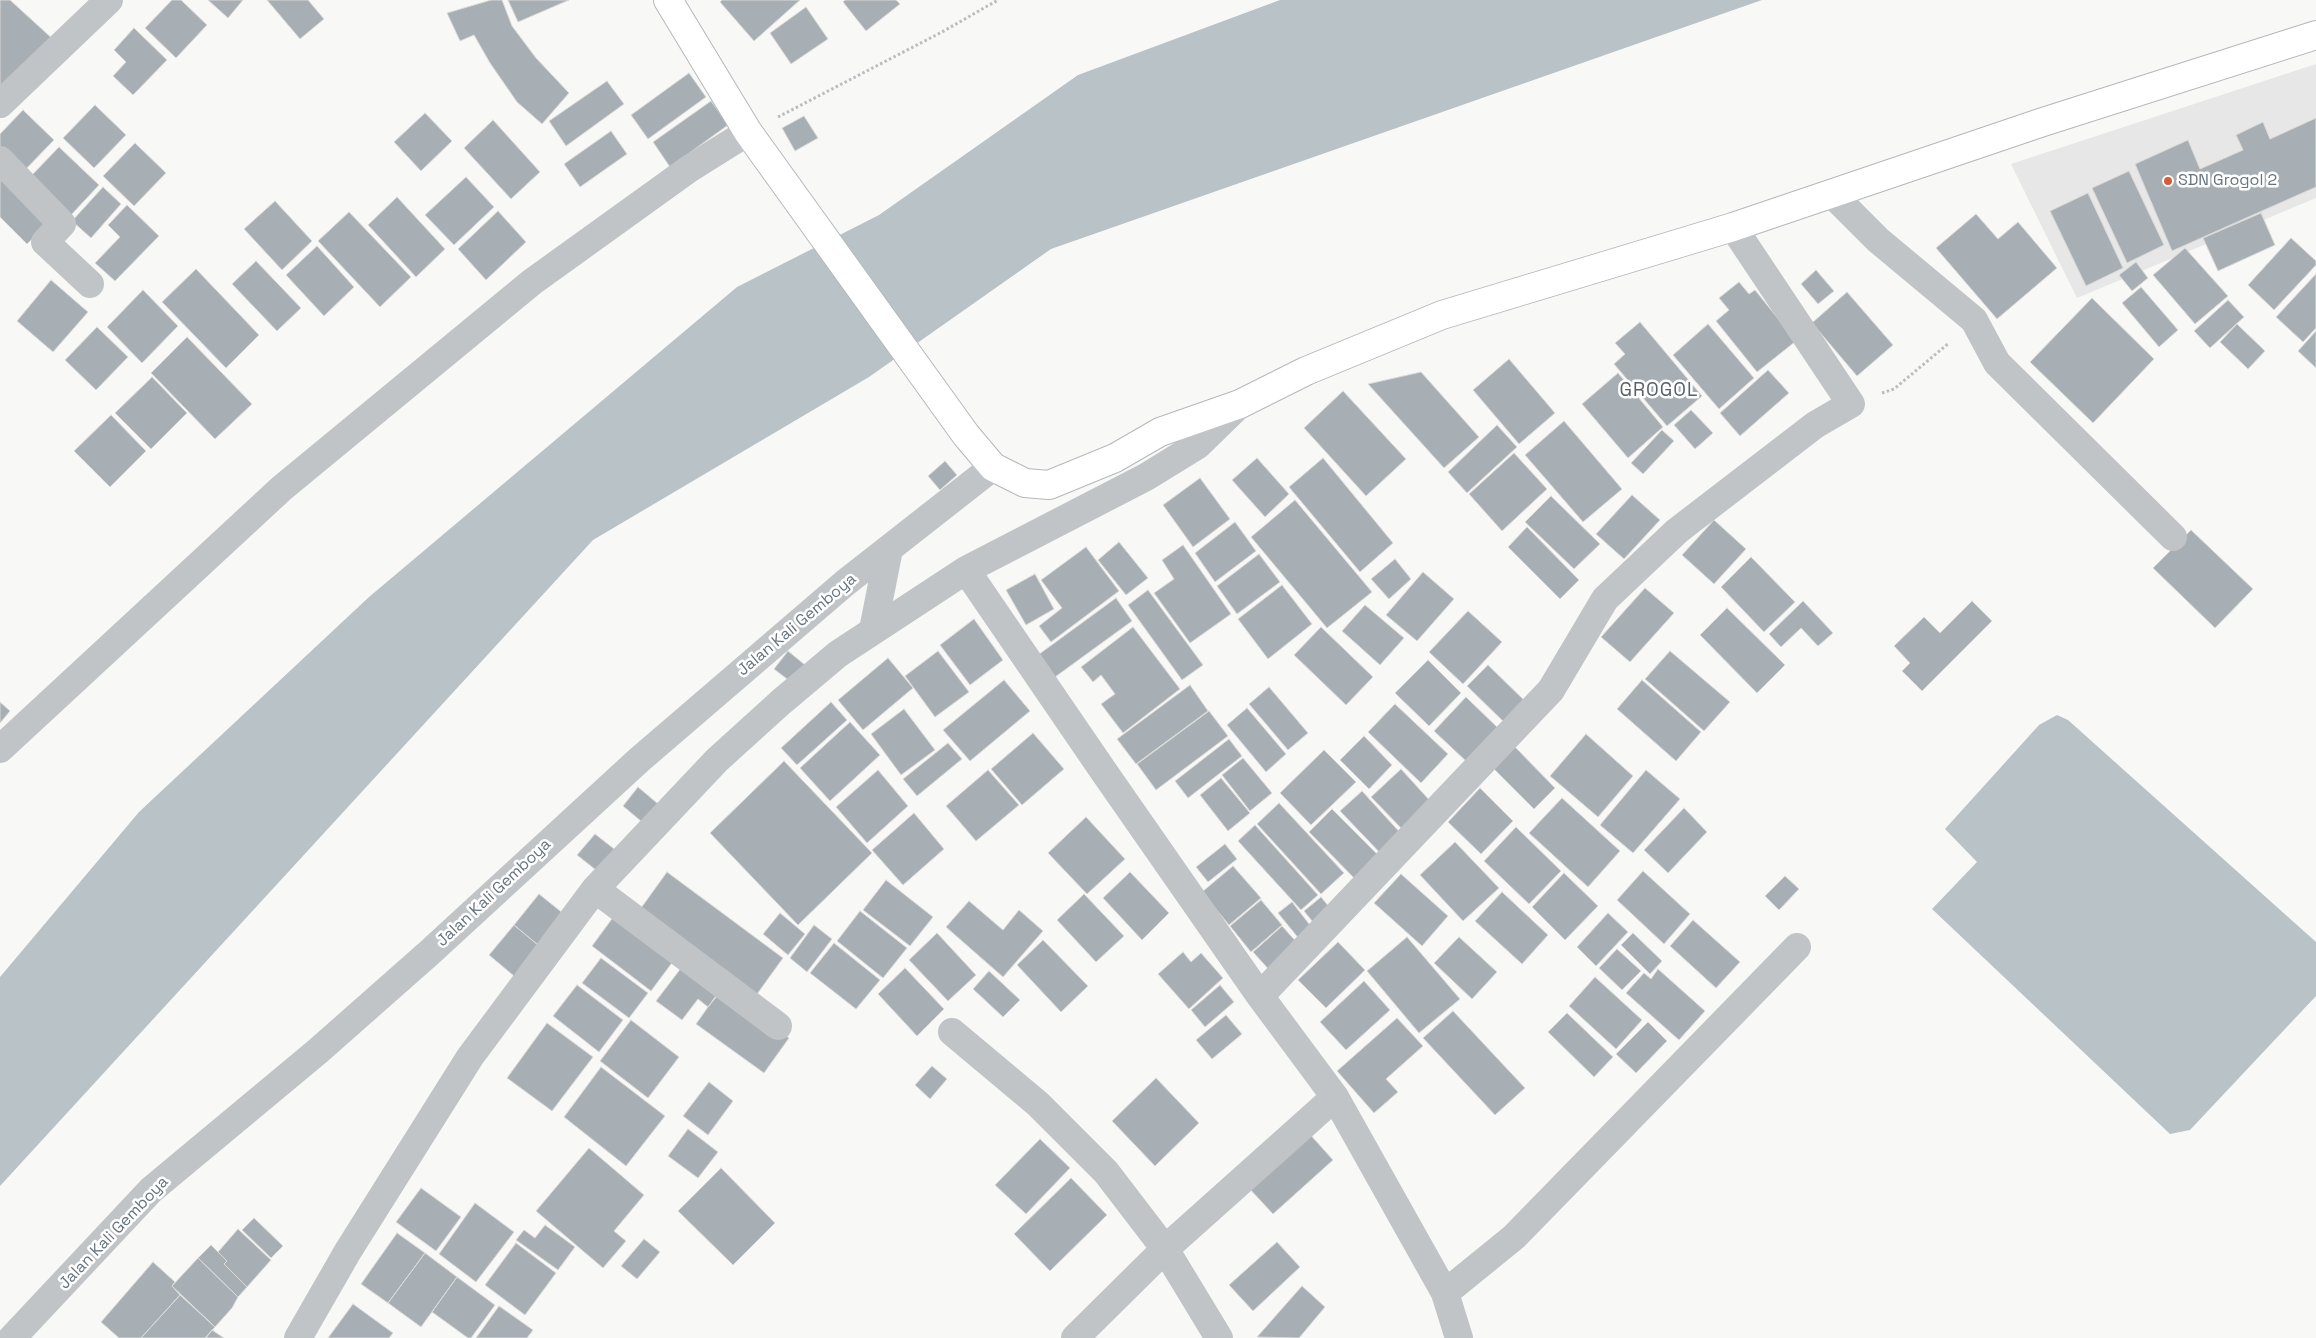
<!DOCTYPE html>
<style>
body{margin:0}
canvas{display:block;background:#f8f8f6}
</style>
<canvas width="2316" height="1338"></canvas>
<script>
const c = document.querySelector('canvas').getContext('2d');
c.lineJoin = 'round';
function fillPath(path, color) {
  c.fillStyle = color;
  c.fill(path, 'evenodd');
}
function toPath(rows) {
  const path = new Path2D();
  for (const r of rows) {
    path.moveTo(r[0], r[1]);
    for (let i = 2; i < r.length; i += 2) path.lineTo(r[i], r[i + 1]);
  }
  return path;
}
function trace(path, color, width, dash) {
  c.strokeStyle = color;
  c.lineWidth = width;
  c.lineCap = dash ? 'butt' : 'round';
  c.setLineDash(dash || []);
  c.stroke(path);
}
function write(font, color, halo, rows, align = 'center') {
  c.font = font + ' "Space Grotesk",sans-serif';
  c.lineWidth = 5;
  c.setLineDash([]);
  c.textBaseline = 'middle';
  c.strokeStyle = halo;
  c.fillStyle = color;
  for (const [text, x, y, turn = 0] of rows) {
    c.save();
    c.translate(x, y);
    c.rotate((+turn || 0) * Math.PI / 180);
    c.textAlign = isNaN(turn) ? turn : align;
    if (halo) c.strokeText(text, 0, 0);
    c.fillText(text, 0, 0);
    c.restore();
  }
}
fillPath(toPath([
 [2316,64,2316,198,2077,298,2011,164]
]), '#e6e7e6');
fillPath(toPath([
 [1280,0,1762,0,1051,249,869,377,593,540,0,1186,0,977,139,812,369,597,737,287,879,215,1078,75],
 [2057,715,2068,720,2316,942,2316,996,2190,1130,2170,1134,1932,909,1977,862,1945,829,2039,725]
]), '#b9c3c7');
const building = toPath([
 [0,0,10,0,56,42,0,98,0,0],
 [172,0,181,0,207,25,176,58,145,28,172,0],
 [208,0,243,0,228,18,208,0],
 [267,0,308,0,324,19,300,39,267,0],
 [491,0,502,0,512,26,536,58,569,93,542,124,517,102,490,63,474,35,460,41,447,13,491,0],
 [508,0,569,0,518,22,508,0],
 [722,0,800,0,754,41,720,2,722,0],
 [845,0,896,0,900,4,866,31,843,2,845,0],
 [806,7,828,39,791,64,770,33,806,7],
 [134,28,167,60,133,95,113,76,126,62,114,50,134,28],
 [689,73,706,97,648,139,631,115,689,73],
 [607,81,624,104,566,146,549,121,607,81],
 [711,101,728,125,670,167,653,142,711,101],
 [95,105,126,135,94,168,63,138,95,105],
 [23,110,54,140,22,173,0,152,0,134,23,110],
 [425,113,452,141,421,171,394,142,425,113],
 [804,116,818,138,795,151,782,128,804,116],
 [2316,118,2316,187,2172,251,2135,164,2188,140,2200,169,2243,150,2236,135,2263,122,2270,139,2316,118],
 [493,120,540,172,511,199,464,148,493,120],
 [611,131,627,154,580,187,564,164,611,131],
 [135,143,166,173,134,206,103,176,135,143],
 [59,147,99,185,71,215,31,176,59,147],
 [2129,171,2164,245,2127,263,2092,188,2129,171],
 [0,177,47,224,27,244,0,217,0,177],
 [466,177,494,207,454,245,425,215,466,177],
 [103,187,121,204,91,238,72,221,103,187],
 [2088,193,2123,268,2086,286,2050,211,2088,193],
 [397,197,445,249,416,277,368,225,397,197],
 [275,201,312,241,282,270,244,229,275,201],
 [127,205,159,236,115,281,95,263,120,237,108,225,127,205],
 [498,211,526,242,486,280,458,249,498,211],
 [349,212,411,277,380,307,318,241,349,212],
 [2261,213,2275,245,2218,271,2203,238,2261,213],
 [1976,214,1998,239,2018,222,2057,268,1997,319,1936,248,1976,214],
 [2291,238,2316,261,2316,265,2274,310,2248,285,2291,238],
 [317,246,354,287,324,316,286,275,317,246],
 [2185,248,2228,296,2195,324,2153,275,2185,248],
 [256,261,301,308,277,331,232,284,256,261],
 [2136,262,2148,278,2132,291,2119,275,2136,262],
 [196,269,259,335,226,368,162,302,196,269],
 [1816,270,1834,291,1818,304,1801,284,1816,270],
 [2316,274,2316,328,2303,342,2276,317,2316,274],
 [51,280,88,312,53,352,17,321,51,280],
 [1739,282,1749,294,1755,290,1796,341,1757,372,1716,321,1729,310,1719,298,1739,282],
 [2141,287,2178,330,2159,347,2122,303,2141,287],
 [143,290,178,326,142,363,107,327,143,290],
 [1847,292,1893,345,1857,376,1812,323,1847,292],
 [2092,298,2154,359,2093,423,2030,362,2092,298],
 [2228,300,2244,317,2210,348,2194,331,2228,300],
 [1640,322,1702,396,1667,426,1614,364,1625,354,1615,343,1640,322],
 [1708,324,1754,378,1719,409,1673,355,1708,324],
 [2237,324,2265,351,2248,369,2220,342,2237,324],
 [97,327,128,357,96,390,65,360,97,327],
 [2316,331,2316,368,2298,351,2316,331],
 [187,337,252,404,215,439,151,373,187,337],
 [1509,359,1555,413,1519,444,1473,390,1509,359],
 [1768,370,1789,393,1740,436,1720,413,1768,370],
 [1421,372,1479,437,1444,468,1368,384,1421,372],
 [1618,373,1663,427,1628,458,1582,404,1618,373],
 [152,377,187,413,151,449,115,413,152,377],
 [1343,391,1406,459,1366,496,1304,428,1343,391],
 [1691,410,1713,433,1695,449,1674,425,1691,410],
 [111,415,146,451,110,487,74,451,111,415],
 [1564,421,1622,489,1583,522,1525,455,1564,421],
 [1497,425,1517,447,1467,493,1448,472,1497,425],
 [1662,430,1674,441,1643,474,1631,463,1662,430],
 [1514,453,1547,489,1502,531,1469,494,1514,453],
 [1257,458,1289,494,1265,517,1232,480,1257,458],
 [1323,458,1393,543,1360,572,1289,487,1323,458],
 [945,461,957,475,940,490,928,476,945,461],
 [1200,478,1230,519,1193,547,1163,505,1200,478],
 [1632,495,1660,520,1624,559,1596,534,1632,495],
 [1551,496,1600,544,1574,569,1525,522,1551,496],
 [1295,500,1372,592,1327,628,1251,537,1295,500],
 [1714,520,1746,549,1714,584,1682,555,1714,520],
 [1235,522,1256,551,1215,582,1195,553,1235,522],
 [1527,527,1579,580,1560,599,1508,547,1527,527],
 [2191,530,2253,589,2215,628,2153,568,2191,530],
 [1119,542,1148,578,1126,595,1098,560,1119,542],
 [1183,545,1231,614,1190,643,1154,593,1174,579,1162,560,1183,545],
 [1086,547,1119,591,1051,642,1039,626,1062,608,1041,580,1086,547],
 [1259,554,1280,582,1237,614,1217,586,1259,554],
 [1751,557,1795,602,1764,632,1721,587,1751,557],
 [1395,559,1411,579,1389,599,1371,579,1395,559],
 [1423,572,1454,599,1417,641,1386,615,1423,572],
 [1035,574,1054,609,1026,625,1006,590,1035,574],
 [1282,585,1312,624,1268,659,1238,619,1282,585],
 [1645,588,1674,613,1630,662,1601,637,1645,588],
 [1148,590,1203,665,1182,680,1128,605,1148,590],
 [1116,598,1132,621,1055,677,1038,655,1116,598],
 [1803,601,1833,633,1818,646,1801,628,1781,647,1769,634,1803,601],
 [1972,601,1992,621,1922,691,1902,671,1910,663,1894,646,1924,617,1940,633,1972,601],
 [1365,605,1404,638,1380,665,1342,631,1365,605],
 [1727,608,1785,665,1757,693,1700,635,1727,608],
 [1468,611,1502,642,1463,684,1429,652,1468,611],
 [974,619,1003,660,970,685,940,645,974,619],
 [1133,627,1180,689,1123,733,1101,704,1115,694,1101,675,1093,682,1081,667,1133,627],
 [1321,627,1373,677,1346,705,1294,655,1321,627],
 [788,651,805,665,791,682,774,669,788,651],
 [938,651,969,692,935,717,905,676,938,651],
 [1670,651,1730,702,1704,731,1645,679,1670,651],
 [888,658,913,688,863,730,838,700,888,658],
 [1428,660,1461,693,1429,726,1395,693,1428,660],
 [1488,665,1530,706,1509,727,1467,686,1488,665],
 [1004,680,1030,711,970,761,943,730,1004,680],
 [1642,680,1701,732,1676,761,1617,709,1642,680],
 [1190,685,1208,711,1136,764,1117,739,1190,685],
 [1269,687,1308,733,1288,750,1249,704,1269,687],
 [1466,697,1500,730,1468,763,1434,731,1466,697],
 [0,702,10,711,0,723,0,702],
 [831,702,847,720,797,765,781,748,831,702],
 [1395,704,1448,754,1421,783,1368,732,1395,704],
 [1247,708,1286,754,1266,772,1227,725,1247,708],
 [904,709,935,750,901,775,871,734,904,709],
 [1209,711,1228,736,1156,790,1137,764,1209,711],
 [850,722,880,755,830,801,800,768,850,722],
 [1033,733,1064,769,1022,805,991,769,1033,733],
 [1586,734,1633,776,1598,817,1550,776,1586,734],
 [1364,736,1392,765,1369,789,1340,760,1364,736],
 [1229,739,1242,756,1188,798,1175,781,1229,739],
 [948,743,962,759,917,796,903,779,948,743],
 [1515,747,1555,788,1534,809,1493,768,1515,747],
 [1324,750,1356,782,1311,825,1280,793,1324,750],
 [1243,758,1272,793,1250,811,1222,775,1243,758],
 [784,761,872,853,798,925,710,833,784,761],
 [1401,769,1432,803,1403,830,1371,797,1401,769],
 [878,770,908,806,867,843,836,807,878,770],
 [988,770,1019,805,976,841,946,806,988,770],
 [1646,770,1680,799,1633,853,1600,825,1646,770],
 [1221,778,1250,813,1228,831,1200,795,1221,778],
 [638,787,664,809,648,827,623,806,638,787],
 [1480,788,1513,821,1481,854,1448,822,1480,788],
 [1362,791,1405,838,1384,857,1340,811,1362,791],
 [1562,798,1620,851,1588,887,1529,833,1562,798],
 [1279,803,1344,873,1321,894,1257,824,1279,803],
 [1684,808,1707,832,1668,873,1644,850,1684,808],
 [1332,809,1382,859,1359,883,1309,832,1332,809],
 [914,813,944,849,903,885,872,850,914,813],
 [1086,817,1125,859,1087,894,1048,853,1086,817],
 [1255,825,1318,895,1301,910,1238,841,1255,825],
 [1516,827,1561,871,1529,904,1484,861,1516,827],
 [595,834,618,852,601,874,577,855,595,834],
 [1455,842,1499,888,1463,921,1420,875,1455,842],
 [1225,844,1237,859,1208,882,1196,867,1225,844],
 [1233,866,1261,898,1229,925,1202,892,1233,866],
 [1643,871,1690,914,1664,944,1617,900,1643,871],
 [667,872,783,958,752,1001,636,915,667,872],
 [1130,872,1169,913,1142,940,1103,898,1130,872],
 [1564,873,1598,906,1565,940,1532,907,1564,873],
 [1401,874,1448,916,1422,946,1374,903,1401,874],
 [1785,876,1799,889,1779,910,1765,896,1785,876],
 [886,880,933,917,910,946,863,910,886,880],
 [1502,892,1548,935,1522,964,1475,921,1502,892],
 [539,894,570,919,544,950,514,925,539,894],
 [1084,894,1124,936,1096,962,1057,920,1084,894],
 [1321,897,1334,913,1317,927,1304,911,1321,897],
 [1261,900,1282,925,1251,952,1230,926,1261,900],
 [969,901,1003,930,1019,910,1043,931,1003,977,946,927,969,901],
 [1292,902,1313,929,1300,940,1278,913,1292,902],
 [860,911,907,948,883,978,837,941,860,911],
 [617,912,677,956,651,991,592,946,617,912],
 [780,913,805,934,788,955,763,934,780,913],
 [1608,913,1628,932,1596,966,1577,947,1608,913],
 [1693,920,1740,962,1716,988,1670,946,1693,920],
 [514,925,544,950,520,981,489,955,514,925],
 [814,925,832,939,807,972,790,958,814,925],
 [1282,926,1301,947,1272,973,1253,952,1282,926],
 [937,933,976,975,948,1001,909,960,937,933],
 [1633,933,1662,961,1650,974,1621,945,1633,933],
 [1407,937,1460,999,1419,1033,1367,971,1407,937],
 [1459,937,1497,972,1472,999,1434,963,1459,937],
 [1043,940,1088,986,1061,1012,1017,965,1043,940],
 [1338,942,1365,970,1326,1008,1298,980,1338,942],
 [834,943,880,980,856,1009,810,973,834,943],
 [1617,949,1641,971,1622,990,1599,968,1617,949],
 [1183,952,1191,962,1201,953,1223,978,1189,1009,1158,974,1183,952],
 [691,955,727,984,708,1007,698,999,682,1020,656,1001,691,955],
 [601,958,648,993,629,1018,582,983,601,958],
 [905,968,944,1009,917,1036,878,994,905,968],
 [1658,969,1705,1011,1679,1040,1626,993,1644,973,1651,979,1658,969],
 [989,971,1020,1000,1003,1017,973,989,989,971],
 [1595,977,1642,1020,1616,1049,1569,1006,1595,977],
 [1364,981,1390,1010,1346,1050,1320,1022,1364,981],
 [577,985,623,1020,599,1052,553,1016,577,985],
 [1220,985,1234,1002,1205,1027,1191,1010,1220,985],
 [720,990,789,1038,764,1073,696,1024,720,990],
 [1453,1011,1525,1088,1495,1115,1423,1038,1453,1011],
 [1567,1013,1613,1057,1594,1077,1548,1032,1567,1013],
 [1226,1015,1242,1034,1212,1059,1196,1040,1226,1015],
 [1397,1018,1423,1046,1386,1079,1398,1092,1374,1113,1337,1071,1397,1018],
 [631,1020,679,1057,648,1098,600,1061,631,1020],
 [1648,1022,1667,1041,1636,1073,1616,1054,1648,1022],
 [547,1023,593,1057,552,1111,507,1078,547,1023],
 [932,1066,947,1079,930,1099,915,1085,932,1066],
 [601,1067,665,1116,626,1166,564,1117,601,1067],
 [1156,1078,1199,1123,1155,1166,1112,1121,1156,1078],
 [709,1082,733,1101,708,1135,683,1116,709,1082],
 [688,1129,718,1152,698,1178,668,1156,688,1129],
 [1307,1131,1333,1160,1273,1214,1247,1186,1307,1131],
 [1040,1139,1070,1168,1026,1214,995,1185,1040,1139],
 [589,1148,644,1195,614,1231,626,1241,603,1268,536,1211,589,1148],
 [721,1168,775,1223,733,1265,678,1211,721,1168],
 [1071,1178,1107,1215,1050,1271,1014,1234,1071,1178],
 [421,1188,461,1217,436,1251,396,1222,421,1188],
 [475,1203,514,1232,476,1282,439,1254,475,1203],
 [254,1218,283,1246,271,1258,242,1230,254,1218],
 [545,1225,575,1247,558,1270,516,1240,524,1230,535,1238,545,1225],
 [238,1229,271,1260,247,1287,224,1264,227,1261,218,1252,238,1229],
 [397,1233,425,1253,388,1303,361,1284,397,1233],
 [644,1239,660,1252,637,1279,621,1266,644,1239],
 [1277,1242,1300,1267,1253,1311,1229,1285,1277,1242],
 [516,1243,556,1273,525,1315,485,1285,516,1243],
 [211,1245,227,1261,224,1264,247,1287,238,1297,198,1258,211,1245],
 [425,1253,457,1277,421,1327,388,1303,425,1253],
 [198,1258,238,1297,232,1308,215,1327,172,1286,198,1258],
 [153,1262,175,1282,172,1286,180,1295,141,1338,119,1338,101,1322,153,1262],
 [457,1277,495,1305,471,1338,468,1338,432,1312,457,1277],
 [1302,1286,1325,1307,1299,1338,1257,1337,1302,1286],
 [180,1295,215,1327,205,1338,141,1338,180,1295],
 [353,1304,393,1333,389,1338,328,1338,353,1304],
 [499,1306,533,1330,527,1338,476,1338,499,1306],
 [212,1330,224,1338,206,1338,212,1330]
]);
fillPath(building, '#a8afb4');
trace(building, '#dadad8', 1);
const major = toPath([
 [668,0,748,132,966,435,993,467,1025,483,1049,485,1115,458,1160,432,1240,404,1306,371,1442,315,1733,227,2043,122,2316,35]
]);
trace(major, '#b4b8bb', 30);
trace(toPath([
 [778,117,942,32,998,0],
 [1882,393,1894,389,1949,343]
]), '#babdbf', 3, [2.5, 2.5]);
trace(toPath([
 [0,104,109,0],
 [0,160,62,224,45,242,90,284],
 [1832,194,1878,240,1974,320,1997,363,2173,537],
 [966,570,1146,477,1198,445,1240,404],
 [873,630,889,549],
 [0,749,282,488,532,282,689,169,748,132],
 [595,889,778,1026],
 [1260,996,1551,690,1605,599,1677,531,1815,425,1851,404,1733,227],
 [952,1032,1038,1104,1106,1172,1165,1249,1219,1338],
 [1445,1293,1514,1237,1797,947],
 [12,1338,151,1190,318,1051,429,953,639,760,845,583,993,467],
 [298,1338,348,1251,470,1057,595,889,717,760,781,702,838,654,966,570,1102,769,1260,996,1335,1097,1445,1293,1459,1338],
 [1075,1338,1165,1249,1335,1097]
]), '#c0c4c7', 28);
trace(major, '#fff', 28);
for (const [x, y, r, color] of [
 [2168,181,5,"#d55c3a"]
]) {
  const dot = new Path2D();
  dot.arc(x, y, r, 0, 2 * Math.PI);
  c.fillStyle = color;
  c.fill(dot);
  trace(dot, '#fff', 2);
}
write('16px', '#66747e', '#fff', [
 ["SDN Grogol 2",2178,181]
], 'left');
write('16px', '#66747e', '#fff', [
 ["Jalan Kali Gemboya",797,625,-40],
 ["Jalan Kali Gemboya",494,893,-43],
 ["Jalan Kali Gemboya",114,1233,-46]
]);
c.letterSpacing = '1px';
write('19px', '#57626a', '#fff', [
 ["GROGOL",1659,391]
]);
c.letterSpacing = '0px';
</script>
